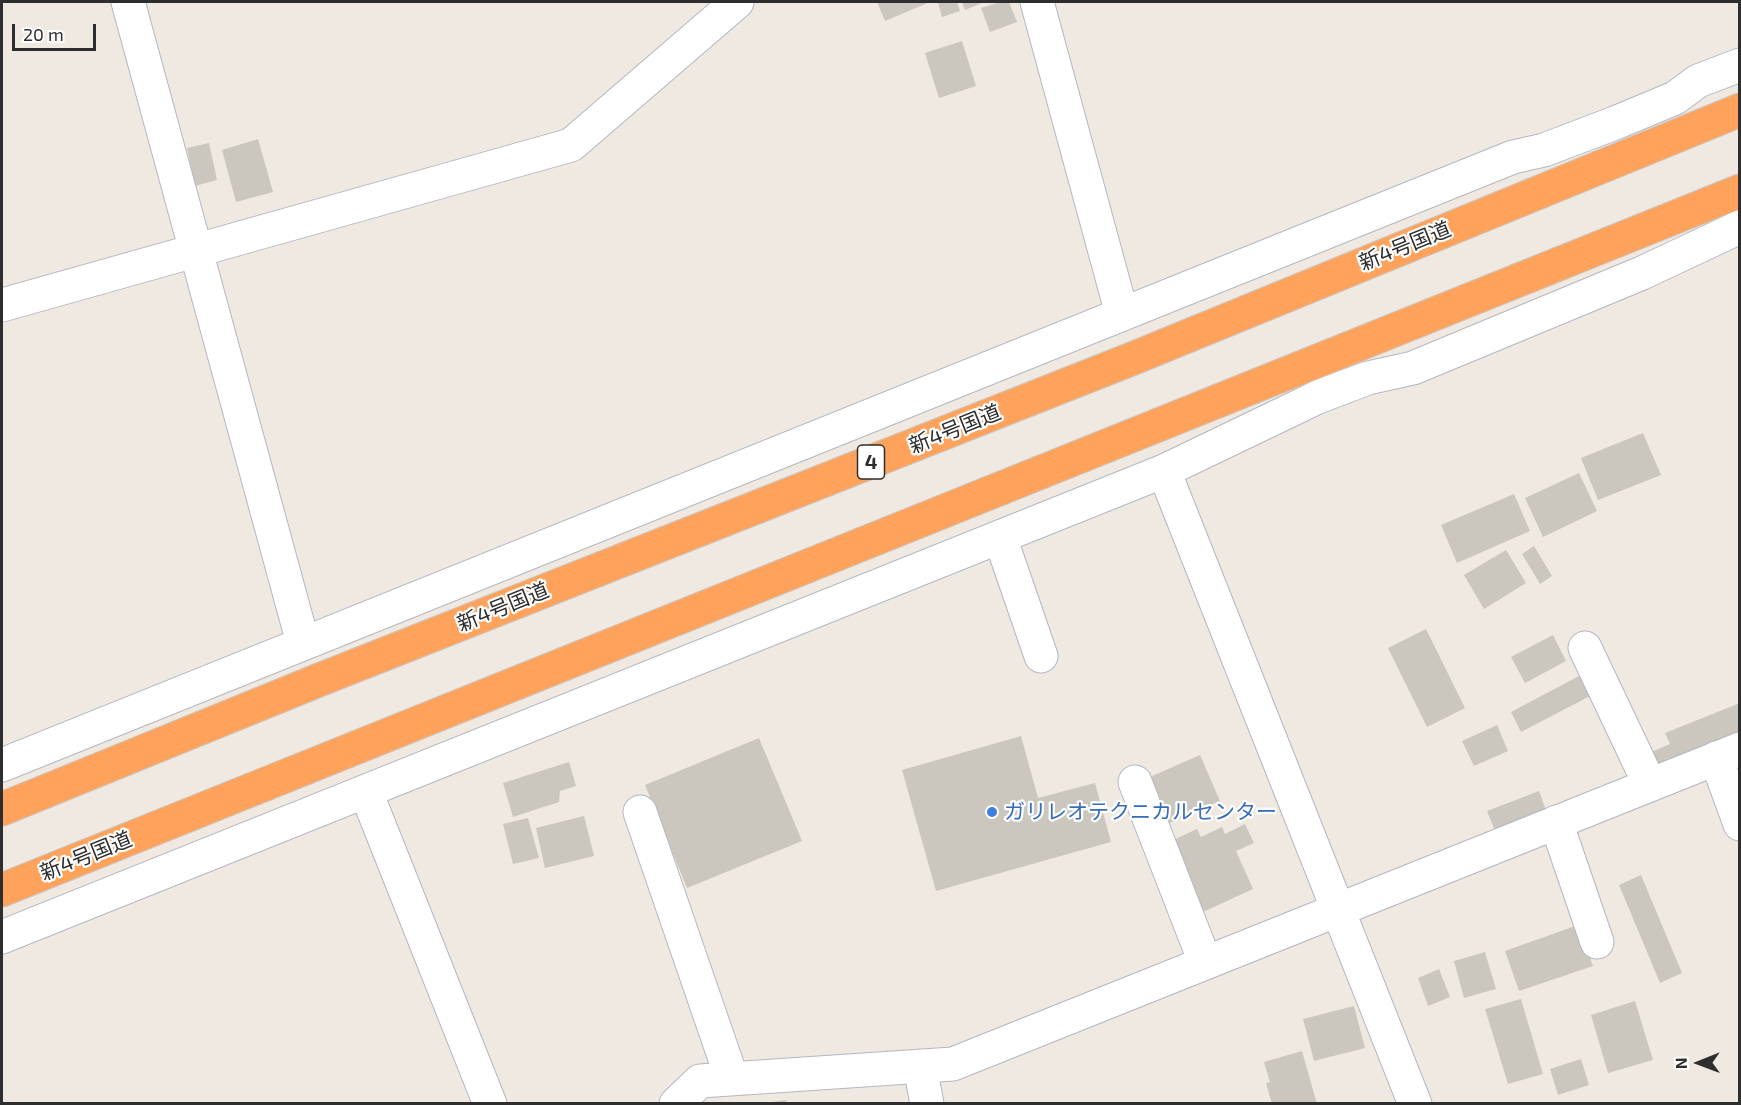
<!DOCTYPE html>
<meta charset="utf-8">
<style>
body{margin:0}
#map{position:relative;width:1741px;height:1105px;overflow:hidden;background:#efe9e1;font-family:"Exo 2",sans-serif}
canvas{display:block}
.frame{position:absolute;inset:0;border:3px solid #2e2e2e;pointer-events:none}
.north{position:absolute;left:1669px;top:1033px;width:60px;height:60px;-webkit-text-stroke:4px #fff;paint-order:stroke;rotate:269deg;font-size:16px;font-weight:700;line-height:24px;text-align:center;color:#2e2e2e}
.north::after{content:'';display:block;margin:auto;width:21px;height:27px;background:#2e2e2e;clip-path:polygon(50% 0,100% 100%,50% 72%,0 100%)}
.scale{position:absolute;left:12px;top:24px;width:84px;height:27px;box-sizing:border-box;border:3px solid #2e2e2e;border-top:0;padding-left:8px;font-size:18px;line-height:21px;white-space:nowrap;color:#2e2e2e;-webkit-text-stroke:4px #fff;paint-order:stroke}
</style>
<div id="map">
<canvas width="1741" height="1105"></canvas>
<div class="frame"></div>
<div class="north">N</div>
<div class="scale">20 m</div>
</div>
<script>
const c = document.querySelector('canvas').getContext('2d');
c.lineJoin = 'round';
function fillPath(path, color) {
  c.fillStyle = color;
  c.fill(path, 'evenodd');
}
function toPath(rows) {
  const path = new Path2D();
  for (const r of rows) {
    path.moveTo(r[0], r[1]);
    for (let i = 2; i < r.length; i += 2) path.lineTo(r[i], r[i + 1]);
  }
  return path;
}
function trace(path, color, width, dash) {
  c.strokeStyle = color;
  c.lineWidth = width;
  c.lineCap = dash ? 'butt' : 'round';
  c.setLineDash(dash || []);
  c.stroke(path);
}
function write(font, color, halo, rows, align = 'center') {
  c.font = font + ' "Exo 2","Noto Sans JP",sans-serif';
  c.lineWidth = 4.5;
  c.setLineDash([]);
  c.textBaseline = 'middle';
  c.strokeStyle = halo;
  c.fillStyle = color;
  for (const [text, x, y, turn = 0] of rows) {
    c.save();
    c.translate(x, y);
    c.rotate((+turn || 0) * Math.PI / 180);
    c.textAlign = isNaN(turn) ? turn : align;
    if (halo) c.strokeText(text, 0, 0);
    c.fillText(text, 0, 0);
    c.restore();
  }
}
fillPath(toPath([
 [877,2,930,2,885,21],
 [938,2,957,2,960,11,942,17],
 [962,2,984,2,965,10],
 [1000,2,1009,2,1017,22,990,32,981,8],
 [962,41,976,86,939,98,925,53],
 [258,139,273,192,236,202,222,150],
 [209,143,217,180,195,186,187,148],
 [1643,433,1661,475,1598,500,1581,458],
 [1579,473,1597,511,1543,537,1525,498],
 [1514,494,1530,531,1457,563,1441,525],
 [1534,546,1552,576,1540,584,1522,554],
 [1506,550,1526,583,1484,609,1464,575],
 [1426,629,1465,708,1427,727,1388,648],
 [1553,635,1566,661,1525,683,1511,657],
 [1581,675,1592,695,1521,732,1511,712],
 [1740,703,1740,740,1657,773,1649,753,1670,744,1665,733],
 [1497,725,1508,751,1474,766,1462,741],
 [1021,736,1038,798,1095,783,1111,842,936,891,902,770],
 [759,738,802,841,687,888,645,785],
 [1200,755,1220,801,1163,826,1143,780],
 [569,762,576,786,560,791,559,802,513,817,503,783],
 [1539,791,1548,816,1497,836,1487,811],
 [584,816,594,856,545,868,536,828],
 [528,818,539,858,513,864,503,824],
 [1245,824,1254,843,1236,851,1253,889,1203,912,1171,841,1197,829,1201,837,1222,827,1225,834],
 [1641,875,1682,973,1660,983,1619,885],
 [1578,925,1593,966,1519,991,1505,951],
 [1485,952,1496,989,1464,998,1454,961],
 [1439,969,1450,997,1428,1006,1418,978],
 [1521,999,1543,1074,1508,1084,1485,1009],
 [1635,1001,1653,1060,1608,1073,1591,1015],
 [1354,1006,1365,1048,1314,1061,1303,1019],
 [1302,1051,1317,1104,1272,1104,1266,1083,1270,1082,1264,1062],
 [1581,1059,1589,1085,1558,1095,1550,1069],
 [786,1100,787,1104,772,1104,772,1102]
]), '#cbc7bf');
const minor = toPath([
 [128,2,303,643],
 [1037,2,1122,314],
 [2,305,571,145,737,2],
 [1164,471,1415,1104],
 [1000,537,1041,656],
 [1585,648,1650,785],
 [1716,758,1740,824],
 [2,765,1513,157,1544,150,1615,123,1675,98,1698,81,1740,65],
 [1135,782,1205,962],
 [366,792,490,1104],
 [640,812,732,1079],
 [1556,822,1597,942],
 [2,937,1164,471,1318,397,1368,378,1413,368,1642,273,1740,227],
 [920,1066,927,1104],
 [676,1104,700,1081,953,1064,1740,749]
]);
const highway = toPath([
 [2,809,319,680,1134,358,1740,110],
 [2,890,1740,191]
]);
trace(minor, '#b4b7c1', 35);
trace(highway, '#c9c9c9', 35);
trace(minor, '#fff', 33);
trace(highway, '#ffa35c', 33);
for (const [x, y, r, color] of [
 [992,812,6,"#3f7fe0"]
]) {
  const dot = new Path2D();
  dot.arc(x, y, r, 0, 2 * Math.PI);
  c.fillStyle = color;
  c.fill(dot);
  trace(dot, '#fff', 2);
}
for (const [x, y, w] of [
 [871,462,27]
]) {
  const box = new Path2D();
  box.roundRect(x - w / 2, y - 17, w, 34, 4.5);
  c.fillStyle = '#fff';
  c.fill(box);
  trace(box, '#2e2e2e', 1.5);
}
write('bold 20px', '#2e2e2e', null, [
 ["4",871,462]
]);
write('21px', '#2e2e2e', '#fff', [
 ["新4号国道",1405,246,-22],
 ["新4号国道",955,429,-22],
 ["新4号国道",503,607,-22],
 ["新4号国道",86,856,-22]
]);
write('21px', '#366cbe', '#fff', [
 ["ガリレオテクニカルセンター",1004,812]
], 'left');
</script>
